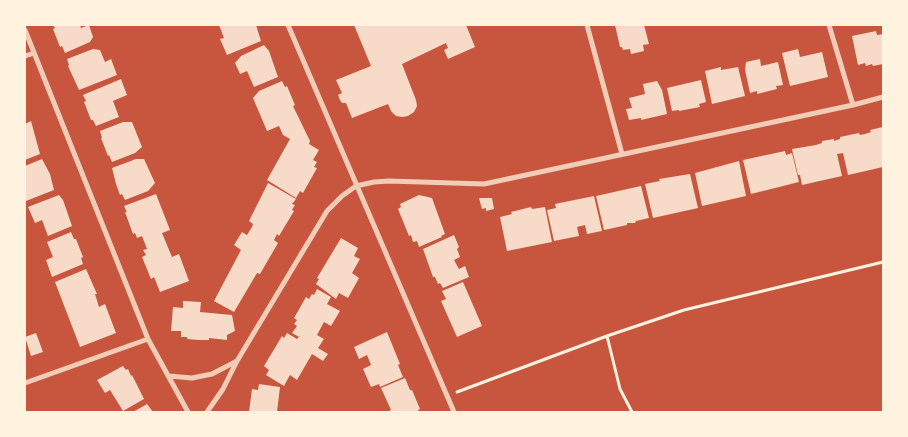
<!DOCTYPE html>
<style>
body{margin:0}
#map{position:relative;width:908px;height:437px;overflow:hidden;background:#c8553d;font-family:Karla,sans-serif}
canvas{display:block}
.frame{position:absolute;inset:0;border:26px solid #fff3e0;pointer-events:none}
</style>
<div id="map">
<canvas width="908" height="437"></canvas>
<div class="frame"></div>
</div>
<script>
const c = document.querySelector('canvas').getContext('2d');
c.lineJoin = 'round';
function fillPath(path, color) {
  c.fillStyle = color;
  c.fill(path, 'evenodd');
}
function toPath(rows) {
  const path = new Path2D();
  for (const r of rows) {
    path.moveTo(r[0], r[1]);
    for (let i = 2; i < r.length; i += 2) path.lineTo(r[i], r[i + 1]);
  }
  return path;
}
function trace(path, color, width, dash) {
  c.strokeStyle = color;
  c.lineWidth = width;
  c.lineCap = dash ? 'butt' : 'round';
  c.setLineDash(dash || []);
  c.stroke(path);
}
fillPath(toPath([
 [53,25,80,25,81,28,89,25,93,37,90,42,65,53,62,46,60,47,53,29,55,28],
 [219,25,256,25,261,41,227,55,220,39,224,38],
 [354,25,466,25,475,47,448,59,444,50,448,48,446,43,402,64,416,100,417,106,414,112,408,116,402,117,396,116,391,111,388,104,352,118,346,103,342,103,340,100,338,95,342,93,336,80,371,66],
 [615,25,644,25,649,44,643,45,644,51,631,54,630,49,623,50,622,47,620,47],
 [876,31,877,35,883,34,883,64,873,66,872,64,866,66,865,63,858,65,852,36],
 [264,45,269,51,278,77,254,87,247,71,240,74,235,63,241,56],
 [93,49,100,50,105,62,111,59,117,75,79,90,68,66,69,65,67,59],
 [798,49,800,57,822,52,828,77,790,86,782,53],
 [760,59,761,66,778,62,783,85,776,86,777,89,757,94,757,91,750,93,745,70,746,62],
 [721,67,721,70,738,67,745,96,712,104,705,71],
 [121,79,127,95,113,101,119,117,96,126,93,120,91,120,84,102,86,101,83,95],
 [701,80,706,102,699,104,700,107,679,111,679,110,672,111,667,88],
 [282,81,285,87,287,86,295,105,293,106,310,141,309,144,319,150,313,160,317,162,314,167,317,168,303,193,300,191,296,198,267,180,290,139,283,135,279,126,267,131,253,98,259,91],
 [657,81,662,90,667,114,641,120,641,118,629,120,626,109,632,108,629,98,645,94,643,84],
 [31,121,40,154,25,160,25,124],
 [123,122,132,122,142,147,135,153,112,162,109,155,108,156,101,138,102,138,100,131],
 [883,127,883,167,848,175,843,153,837,154,842,176,802,185,800,175,798,175,792,149,816,145,822,143,822,141,834,139,834,141,840,139,840,137,859,133,860,135,865,134,871,132,870,130],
 [785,151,786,155,792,153,799,182,751,194,743,160],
 [42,159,50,174,54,190,26,201,25,166],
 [136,159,144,159,155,183,148,191,125,200,122,194,120,195,116,184,112,168],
 [739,161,746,196,702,206,695,173],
 [690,174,698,208,653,218,645,184,660,181,659,179],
 [268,183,296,199,292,204,295,205,292,210,294,211,279,236,277,234,274,240,278,243,260,274,257,273,234,312,214,301,241,250,234,245,242,232,247,235,252,227,253,224,249,221],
 [641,186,649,218,636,221,635,223,627,223,627,225,604,230,596,196],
 [156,194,170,230,162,233,172,257,179,254,189,281,160,292,154,277,151,279,142,257,146,255,143,250,147,249,142,236,137,238,135,233,133,234,125,212,127,212,124,206],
 [59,195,63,200,72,226,48,236,42,220,35,223,28,207],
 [419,195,432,198,445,234,441,236,442,237,419,247,417,241,413,242,411,235,409,236,398,209,401,207,400,204],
 [594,196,602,231,587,234,585,225,577,227,579,236,554,241,547,210,556,208,555,204],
 [479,198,492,198,494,209,486,211,486,208,482,209],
 [531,207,532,209,545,207,552,242,507,251,500,217,512,214,511,212],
 [71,232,74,239,76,239,83,257,81,258,83,264,52,277,46,260,53,257,47,242],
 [454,235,459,247,457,249,460,257,454,260,459,269,465,266,469,277,443,288,440,283,438,284,435,277,433,277,423,249],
 [341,238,358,248,354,256,360,259,352,273,359,278,348,298,339,293,336,299,316,284,319,279,317,278],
 [86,269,97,294,95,294,99,307,105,304,116,333,80,347,55,282],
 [463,282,482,326,457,337,441,301,446,299,442,291],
 [317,289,331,297,327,304,340,311,331,326,324,322,317,335,324,339,318,348,328,354,323,361,312,354,297,380,290,375,284,386,266,375,269,370,264,366,282,336,284,338,287,333,297,339,299,337,292,333,297,326,294,324,297,320,294,318,306,297,309,299,312,294,314,295],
 [183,301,201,302,200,312,232,315,235,331,227,335,227,340,209,338,209,340,199,340,187,339,187,337,181,337,181,331,171,331,173,307,183,308],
 [387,332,400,364,398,365,403,377,380,387,379,384,371,387,363,369,371,365,367,355,359,359,354,347],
 [36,333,43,352,31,356,25,337],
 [123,366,126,370,128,369,131,376,132,375,144,399,123,411,110,390,105,393,97,380],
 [405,378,410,390,412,390,420,409,418,410,419,412,387,412,391,410,381,388],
 [259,384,280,387,277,412,249,412,252,389,258,390],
 [147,404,153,412,133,412]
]), '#f7dbc8');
trace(toPath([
 [607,336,620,389,632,412],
 [457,392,607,336,684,310,883,262]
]), '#fff3e0', 3);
trace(toPath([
 [288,25,454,412],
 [587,25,622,154],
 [829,25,853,105],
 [25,30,148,339,188,412],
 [25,56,34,53],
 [169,376,192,378,212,374,237,361],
 [25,383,148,339],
 [207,412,223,389,237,361,327,211,342,196,356,186,374,182,389,181,484,184,853,105,883,97]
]), '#f1ccb7', 5);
</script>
